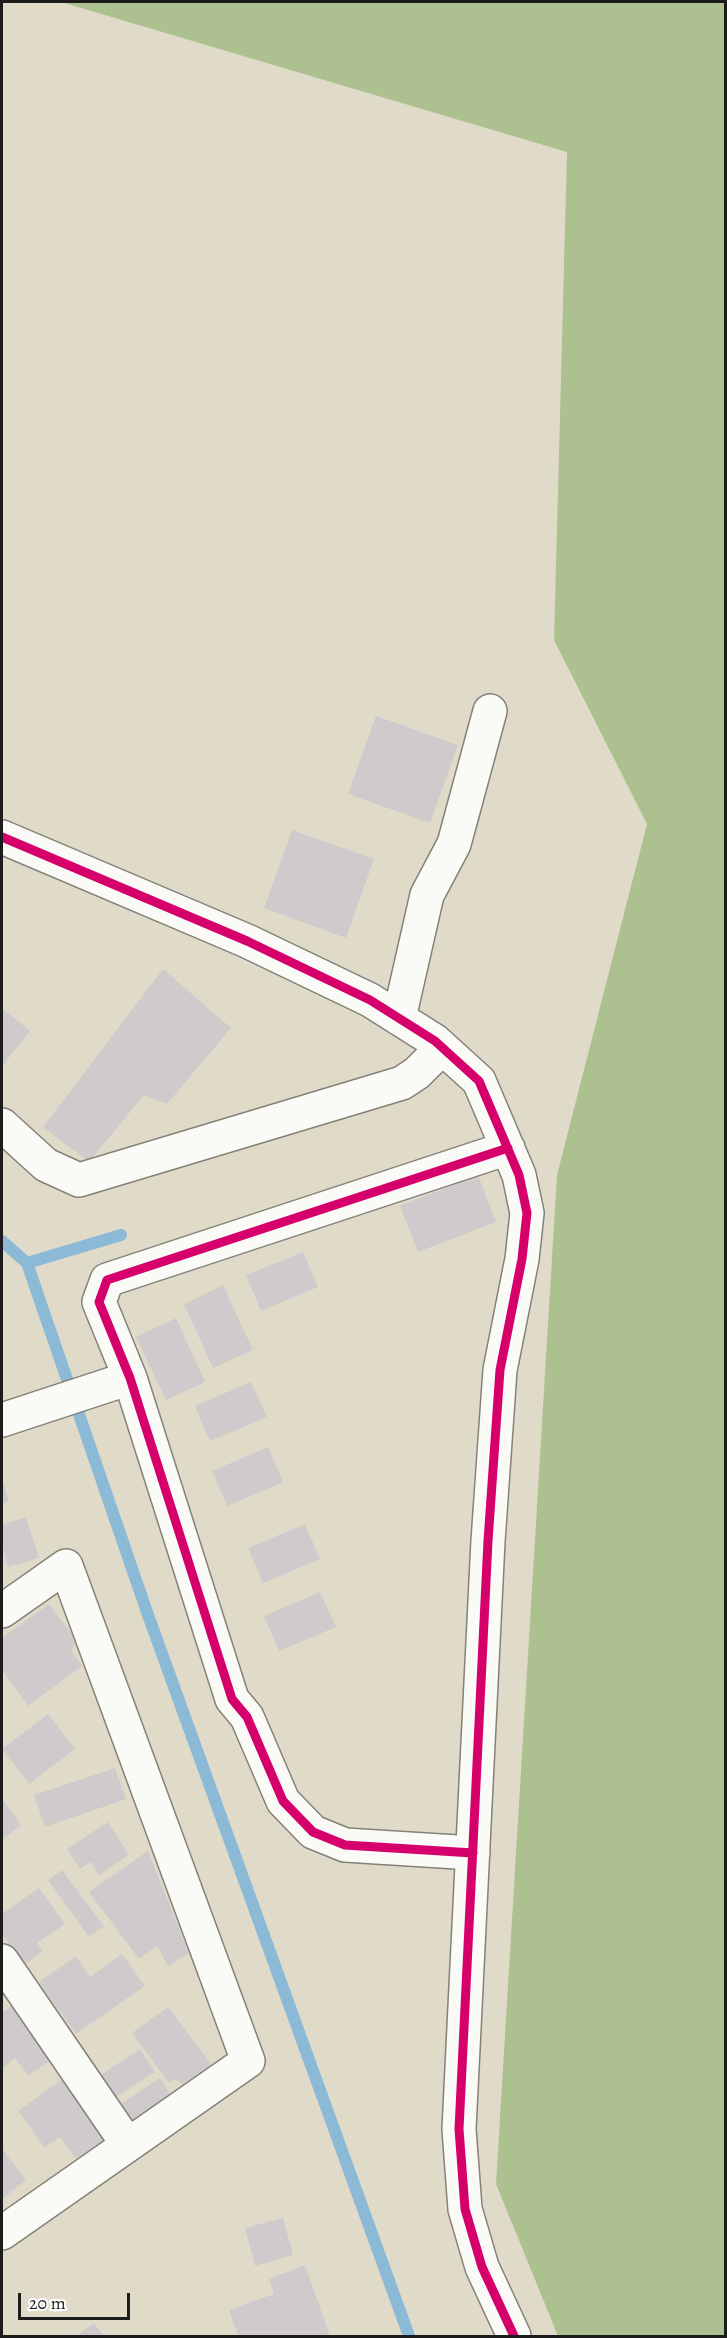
<!DOCTYPE html>
<style>
body{margin:0}
#map{position:relative;width:727px;height:2338px;overflow:hidden;background:#e0dbc9;font-family:Alegreya,serif}
canvas{display:block}
.frame{position:absolute;inset:0;border:3px solid #1c1c1c;pointer-events:none}
.scale{position:absolute;left:18px;top:2293px;width:112px;height:27px;box-sizing:border-box;border:3px solid #1c1c1c;border-top:0;padding-left:8px;font-size:18px;line-height:21px;white-space:nowrap;color:#1c1c1c;-webkit-text-stroke:4px #fff;paint-order:stroke}
</style>
<div id="map">
<canvas width="727" height="2338"></canvas>
<div class="frame"></div>
<div class="scale">20 m</div>
</div>
<script>
const c = document.querySelector('canvas').getContext('2d');
c.lineJoin = 'round';
function fillPath(path, color) {
  c.fillStyle = color;
  c.fill(path, 'evenodd');
}
function toPath(rows) {
  const path = new Path2D();
  for (const r of rows) {
    path.moveTo(r[0], r[1]);
    for (let i = 2; i < r.length; i += 2) path.lineTo(r[i], r[i + 1]);
  }
  return path;
}
function trace(path, color, width, dash) {
  c.strokeStyle = color;
  c.lineWidth = width;
  c.lineCap = dash ? 'butt' : 'round';
  c.setLineDash(dash || []);
  c.stroke(path);
}
fillPath(toPath([
 [61,2,725,2,725,2336,558,2336,496,2184,557,1175,647,824,554,640,567,152]
]), '#adc190');
trace(toPath([
 [2,1241,27,1263,148,1615,409,2336],
 [27,1263,121,1235]
]), '#8bb9d6', 12);
fillPath(toPath([
 [376,716,458,745,430,823,348,794],
 [292,830,374,859,346,938,264,908],
 [163,969,231,1028,167,1104,144,1095,89,1162,43,1127],
 [2,1008,30,1031,2,1066],
 [478,1175,496,1222,418,1252,400,1206],
 [303,1252,318,1287,261,1311,246,1275],
 [223,1285,253,1350,213,1368,184,1304],
 [176,1318,205,1382,166,1400,136,1337],
 [251,1382,267,1417,210,1441,195,1406],
 [268,1447,283,1482,227,1506,212,1471],
 [2,1479,9,1501,2,1504],
 [26,1517,39,1558,8,1567,2,1544,2,1525],
 [305,1524,320,1559,263,1583,248,1548],
 [320,1592,336,1627,279,1651,264,1616],
 [49,1604,77,1641,71,1651,82,1666,28,1706,2,1670,2,1638],
 [48,1714,75,1749,29,1784,2,1749],
 [115,1768,126,1799,45,1827,34,1795],
 [2,1799,21,1825,2,1840],
 [108,1822,129,1855,99,1875,91,1862,80,1869,67,1849],
 [148,1851,189,1953,168,1966,157,1946,139,1959,89,1892],
 [62,1870,104,1926,89,1937,48,1880],
 [39,1888,65,1924,37,1943,43,1951,24,1965,2,1934,2,1914],
 [122,1954,145,1986,76,2034,39,1982,76,1956,90,1977],
 [12,2005,53,2058,29,2076,15,2058,2,2069,2,2013],
 [168,2007,211,2064,183,2084,175,2079,169,2083,132,2033],
 [140,2049,155,2072,114,2098,99,2076],
 [160,2078,175,2101,134,2127,119,2105],
 [63,2079,105,2139,76,2159,60,2137,45,2148,18,2111],
 [2,2149,26,2180,2,2199],
 [283,2218,293,2255,255,2266,245,2228],
 [305,2265,330,2336,238,2336,229,2310,274,2294,269,2279],
 [94,2323,104,2336,76,2336]
]), '#cfcacc');
const minor = toPath([
 [2,837,247,941,370,1000,435,1041,479,1081,519,1175,527,1213,522,1259,500,1370,488,1541,459,2129,465,2209,482,2267,514,2336],
 [399,1018,427,895,454,844,490,711],
 [2,1125,46,1165,79,1180,402,1083,417,1073,442,1048],
 [2,1420,130,1378],
 [2,1611,66,1566,248,2061,2,2233],
 [473,1853,345,1845,313,1832,283,1801,247,1717,232,1699,130,1378,99,1302,107,1280,508,1148],
 [2,1961,128,2145]
]);
trace(minor, '#848178', 36);
trace(minor, '#fafaf7', 33);
trace(toPath([
 [2,837,247,941,370,1000,435,1041,479,1081,519,1175,527,1213,522,1259,500,1370,488,1541,459,2129,465,2209,482,2267,514,2336],
 [473,1853,345,1845,313,1832,283,1801,247,1717,232,1699,130,1378,99,1302,107,1280,508,1148]
]), '#d6006c', 9);
</script>
